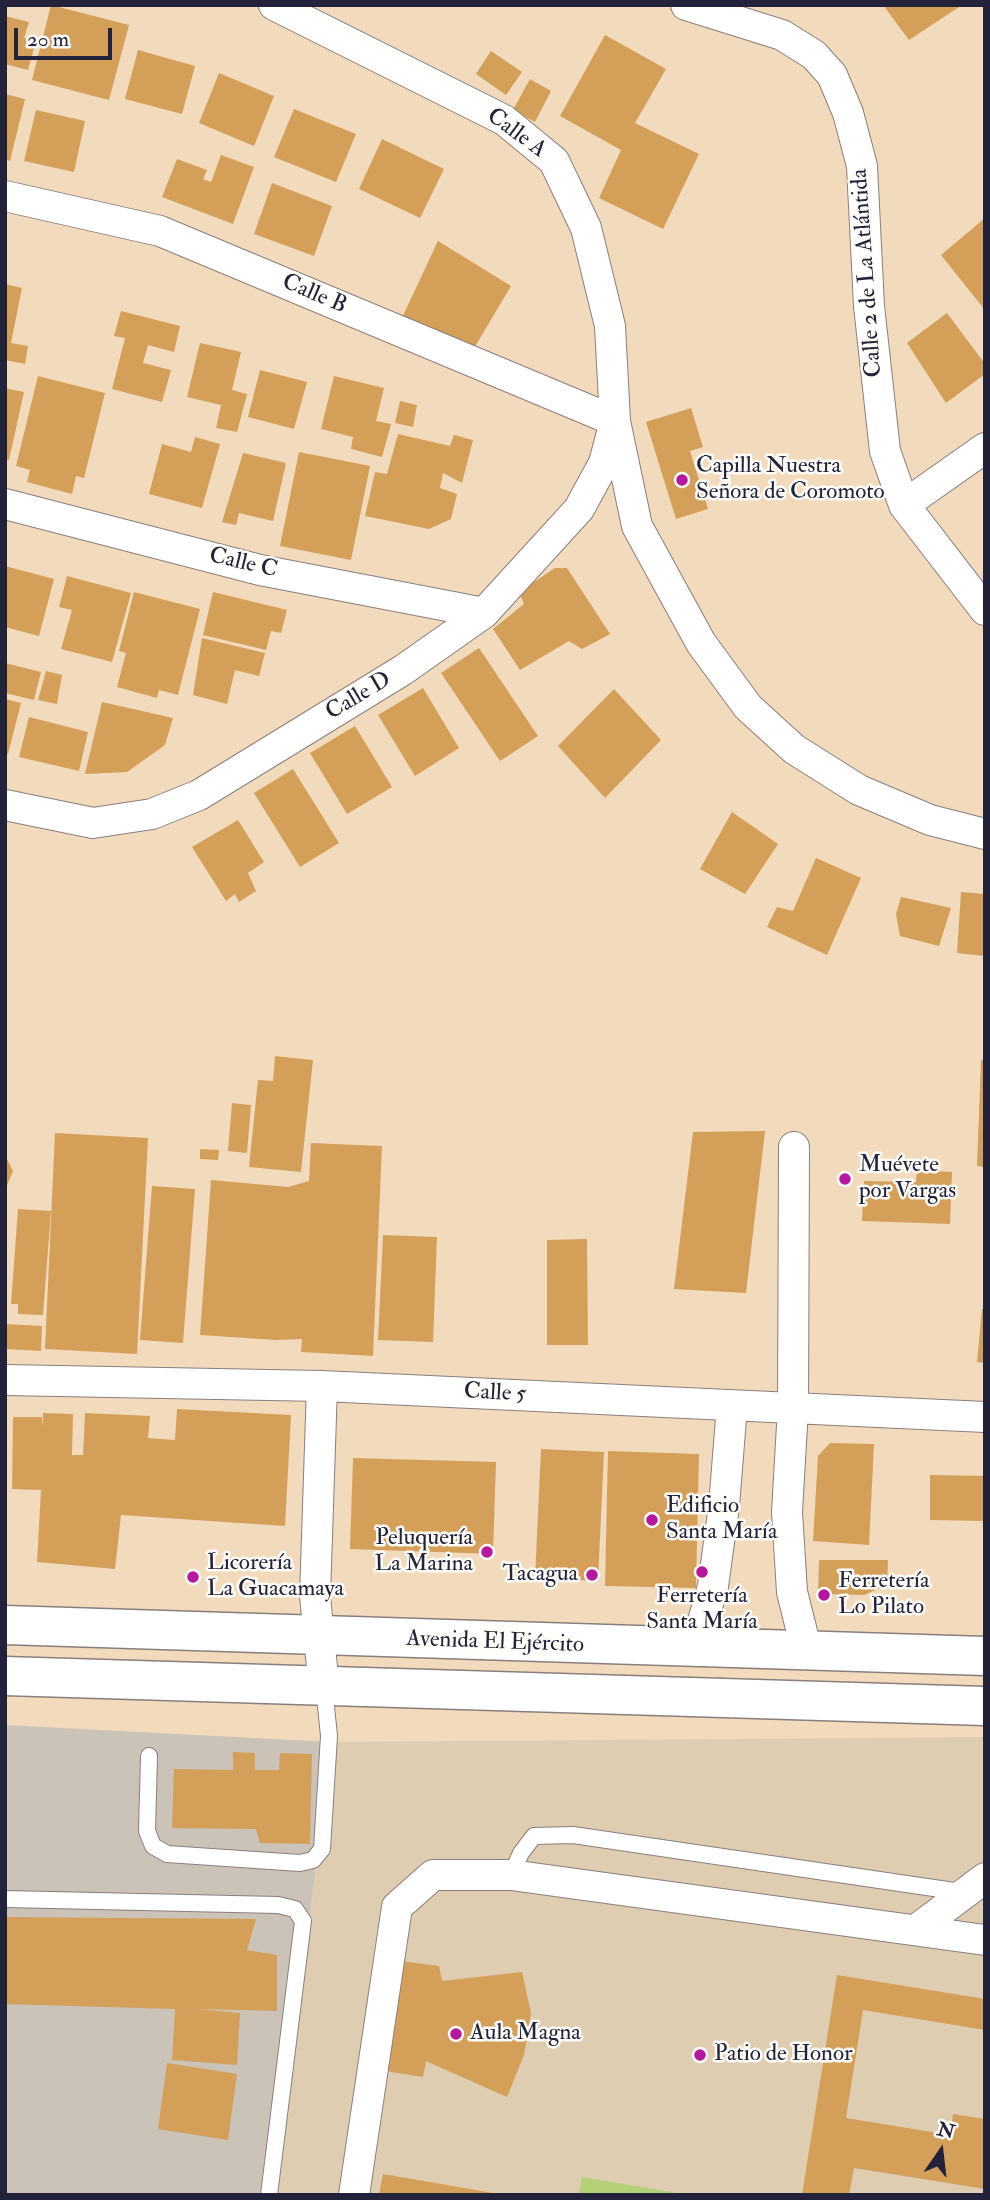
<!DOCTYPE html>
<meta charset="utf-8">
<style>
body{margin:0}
#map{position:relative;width:990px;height:2200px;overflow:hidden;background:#f2dbbc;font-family:"IM FELL Double Pica",serif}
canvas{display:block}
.frame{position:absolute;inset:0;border:7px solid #22223b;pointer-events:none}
.north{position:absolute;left:906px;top:2116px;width:70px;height:70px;-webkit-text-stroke:5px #fdfcf7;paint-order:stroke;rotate:14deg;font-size:19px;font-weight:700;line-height:28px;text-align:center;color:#22223b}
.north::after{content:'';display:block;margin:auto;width:24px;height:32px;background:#22223b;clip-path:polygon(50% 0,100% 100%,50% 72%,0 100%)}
.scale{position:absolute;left:14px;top:28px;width:98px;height:32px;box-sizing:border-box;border:4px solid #22223b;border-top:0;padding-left:9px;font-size:21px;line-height:24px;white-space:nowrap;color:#22223b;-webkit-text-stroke:5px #fdfcf7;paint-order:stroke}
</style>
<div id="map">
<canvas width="990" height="2200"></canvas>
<div class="frame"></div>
<div class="north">N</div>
<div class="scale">20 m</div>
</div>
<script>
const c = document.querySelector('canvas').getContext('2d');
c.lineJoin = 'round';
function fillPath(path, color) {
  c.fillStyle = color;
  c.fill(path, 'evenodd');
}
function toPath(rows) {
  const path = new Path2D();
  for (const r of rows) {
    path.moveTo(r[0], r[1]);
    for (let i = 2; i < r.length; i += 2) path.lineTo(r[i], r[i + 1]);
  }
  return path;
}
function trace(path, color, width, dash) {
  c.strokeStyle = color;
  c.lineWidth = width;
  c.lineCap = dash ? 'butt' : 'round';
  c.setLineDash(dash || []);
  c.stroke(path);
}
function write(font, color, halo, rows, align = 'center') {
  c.font = font + ' "IM FELL Double Pica",serif';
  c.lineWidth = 5;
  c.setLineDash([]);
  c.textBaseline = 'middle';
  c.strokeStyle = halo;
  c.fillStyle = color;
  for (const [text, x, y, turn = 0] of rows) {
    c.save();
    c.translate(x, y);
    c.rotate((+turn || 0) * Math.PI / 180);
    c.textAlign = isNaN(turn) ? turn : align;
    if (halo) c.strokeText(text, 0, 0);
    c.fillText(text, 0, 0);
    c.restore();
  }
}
fillPath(toPath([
 [985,1737,985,2195,277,2195,331,1742]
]), '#dfcdb2');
fillPath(toPath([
 [5,1725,331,1742,276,2195,5,2195]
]), '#cbc3b8');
fillPath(toPath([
 [582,2177,689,2195,579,2195]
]), '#b5d177');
fillPath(toPath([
 [51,5,129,25,109,100,32,80],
 [883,5,962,5,909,40],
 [5,16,29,22,24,38,36,41,28,70,5,64],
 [605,35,666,69,635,123,699,154,663,229,599,198,621,150,560,116],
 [138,50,195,66,182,114,125,99],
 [491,51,522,72,506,95,476,74],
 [219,73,274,96,254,146,199,123],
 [530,79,551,91,535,122,513,110],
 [5,94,25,99,10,161,5,159],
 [294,109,356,134,336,182,274,157],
 [36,110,85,121,74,172,24,161],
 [382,139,444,169,420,218,359,189],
 [221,155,254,167,233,224,162,197,177,159,207,170,203,179,211,182],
 [272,183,332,206,314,256,254,234],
 [985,218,985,310,941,255],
 [438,241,511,286,470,355,400,322],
 [5,284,22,288,11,343,28,346,25,364,5,360],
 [121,311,180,326,174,352,148,345,143,363,171,370,162,402,112,389,125,338,114,336],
 [947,313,985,364,985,374,946,403,907,343],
 [200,343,241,352,232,390,247,394,237,432,216,428,221,405,187,397],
 [260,370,307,382,294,429,248,417],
 [38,376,105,393,84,478,76,476,72,494,27,482,30,470,16,466],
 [334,376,384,388,376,421,391,424,382,457,351,449,353,437,321,429],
 [5,388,24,392,9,460,5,459],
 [400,401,417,405,413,427,395,423],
 [691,408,703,447,690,451,708,509,676,519,646,422],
 [398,434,450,446,454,435,473,440,462,483,443,473,440,488,457,494,451,519,429,529,365,516,375,472,387,474],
 [195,437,220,444,202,508,149,494,162,444,191,452],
 [299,452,370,466,351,560,280,546],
 [243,453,286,463,273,521,239,513,236,525,222,522],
 [5,566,54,579,39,636,5,627],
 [555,568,567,568,610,634,582,649,569,641,520,670,493,629,524,604,519,592],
 [67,576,131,593,112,662,61,649,72,610,59,607],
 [134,592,200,609,178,695,159,690,157,698,117,687,126,653,119,651],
 [213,592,287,610,281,633,271,631,266,650,203,635],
 [202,638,265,653,259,676,235,670,227,704,193,695],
 [479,648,538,736,500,761,441,673],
 [5,663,41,672,34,700,5,693],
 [46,671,62,675,57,704,38,700],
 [423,688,459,748,415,776,378,715],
 [614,689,661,740,605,798,558,746],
 [5,699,21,703,8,754,5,754],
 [102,702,173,718,165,745,127,772,85,774],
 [29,717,88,732,79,771,19,757],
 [355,726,392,787,347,814,310,753],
 [293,769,339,843,300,867,254,793],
 [732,812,778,844,745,894,700,869],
 [238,820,264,862,248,873,256,891,239,902,235,894,226,901,192,847],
 [816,858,861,878,827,955,767,927,777,907,793,911],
 [961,892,985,894,985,956,957,953],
 [901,897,951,908,939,946,900,936,896,914],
 [275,1056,313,1060,301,1172,249,1167,258,1080,273,1081],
 [985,1059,985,1167,977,1166,981,1060],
 [232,1103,251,1105,247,1153,228,1151],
 [765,1131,746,1293,674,1289,693,1132],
 [55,1133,148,1138,137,1354,45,1349],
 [311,1143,382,1146,373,1356,301,1352,302,1339,276,1340,200,1335,211,1180,288,1187,309,1181],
 [200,1149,219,1150,218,1160,200,1159],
 [5,1155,13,1171,5,1190],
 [917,1170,952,1172,950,1224,862,1221,864,1181,916,1182],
 [152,1186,195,1189,183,1343,140,1340],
 [18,1209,51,1211,43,1315,18,1314,18,1304,11,1304],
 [383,1235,437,1237,433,1342,378,1340],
 [587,1239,588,1345,547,1345,547,1240],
 [982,1309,985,1309,985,1363,977,1362],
 [5,1324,42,1326,41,1351,5,1349],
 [177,1409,291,1415,285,1526,121,1515,115,1569,37,1562,41,1490,12,1489,13,1417,42,1417,43,1427,43,1413,73,1414,72,1455,83,1455,85,1413,150,1416,148,1438,175,1440],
 [830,1443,874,1444,869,1545,813,1541,818,1456],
 [541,1449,604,1452,598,1581,535,1578],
 [608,1451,699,1454,696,1588,605,1586],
 [353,1458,496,1462,493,1554,350,1549],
 [930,1475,985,1476,985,1521,930,1520],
 [819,1560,888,1560,887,1585,864,1595,818,1594],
 [233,1752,255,1753,255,1770,279,1770,280,1753,312,1754,310,1844,260,1843,256,1829,172,1828,174,1769,233,1770],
 [5,1917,256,1919,247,1950,277,1955,277,2011,196,2009,240,2013,237,2065,172,2060,175,2009,5,2004],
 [394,1960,439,1966,442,1981,522,1972,531,2013,524,2055,507,2097,426,2061,423,2077,379,2070],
 [837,1975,985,1999,985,2030,863,2010,846,2118,950,2135,953,2114,985,2119,985,2189,854,2168,849,2195,802,2195],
 [167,2063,237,2074,228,2140,158,2129],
 [383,2174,493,2193,493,2195,379,2195]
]), '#d39f59');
const service = toPath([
 [149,1756,147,1831,153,1846,167,1854,300,1863,313,1860,322,1849,329,1736,324,1687],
 [511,1875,521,1853,534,1836,573,1835,961,1892],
 [5,1899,278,1905,295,1909,303,1921,269,2195]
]);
const minor = toPath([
 [274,5,504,120,554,161,586,228,610,326,615,421,637,526,701,643,748,707,794,749,859,790,930,820,985,834],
 [686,5,782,35,814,55,832,75,848,113,862,166,869,306,885,451,904,505,985,610],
 [5,196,160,231,615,421],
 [5,504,260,570,484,613],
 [904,505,985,448],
 [5,805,93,823,152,814,199,795,403,670,484,613,579,509,604,463,614,425],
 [794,1147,793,1408,787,1512,792,1592,807,1652],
 [5,1380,322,1386,985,1417],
 [322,1386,315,1596,324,1687],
 [695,1649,713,1586,724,1506,732,1406],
 [917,1929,985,1878],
 [354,2195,397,1907,433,1875,511,1875,985,1940]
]);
const secondary = toPath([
 [5,1625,985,1656],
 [5,1676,985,1706]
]);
trace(service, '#8a7e7c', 18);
trace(minor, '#8a7e7c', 32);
trace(secondary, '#8a7e7c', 41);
trace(service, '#fff', 16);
trace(minor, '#fff', 30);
trace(secondary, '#fff', 38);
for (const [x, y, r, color] of [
 [682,480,7,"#b5179e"],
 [845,1179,7,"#b5179e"],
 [652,1520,7,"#b5179e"],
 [487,1552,7,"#b5179e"],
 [702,1572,7,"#b5179e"],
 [592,1575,7,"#b5179e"],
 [193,1577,7,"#b5179e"],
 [824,1595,7,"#b5179e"],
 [456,2034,7,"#b5179e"],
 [700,2055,7,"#b5179e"]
]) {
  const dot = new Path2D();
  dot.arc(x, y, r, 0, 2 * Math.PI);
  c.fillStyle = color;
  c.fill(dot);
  trace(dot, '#fdfcf7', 2.5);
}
write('23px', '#22223b', '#fdfcf7', [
 ["Calle A",516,134,36],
 ["Calle 2 de La Atlántida",868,273,-94],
 ["Calle B",314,295,23],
 ["Calle C",243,564,13],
 ["Calle D",359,697,-31],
 ["Calle 5",495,1394,3],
 ["Avenida El Ejército",495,1643,2]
]);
write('23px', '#22223b', '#fdfcf7', [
 ["Capilla Nuestra",696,467],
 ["Señora de Coromoto",696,493],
 ["Muévete",859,1166],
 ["por Vargas",859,1192],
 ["Edificio",666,1507],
 ["Santa María",666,1533],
 ["Peluquería",473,1539,"right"],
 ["La Marina",473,1565,"right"],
 ["Licorería",207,1564],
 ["La Guacamaya",207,1590],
 ["Tacagua",578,1575,"right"],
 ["Ferretería",838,1582],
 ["Lo Pilato",838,1608],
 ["Ferretería",702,1597,"center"],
 ["Santa María",702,1623,"center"],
 ["Aula Magna",470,2034],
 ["Patio de Honor",714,2055]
], 'left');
</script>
